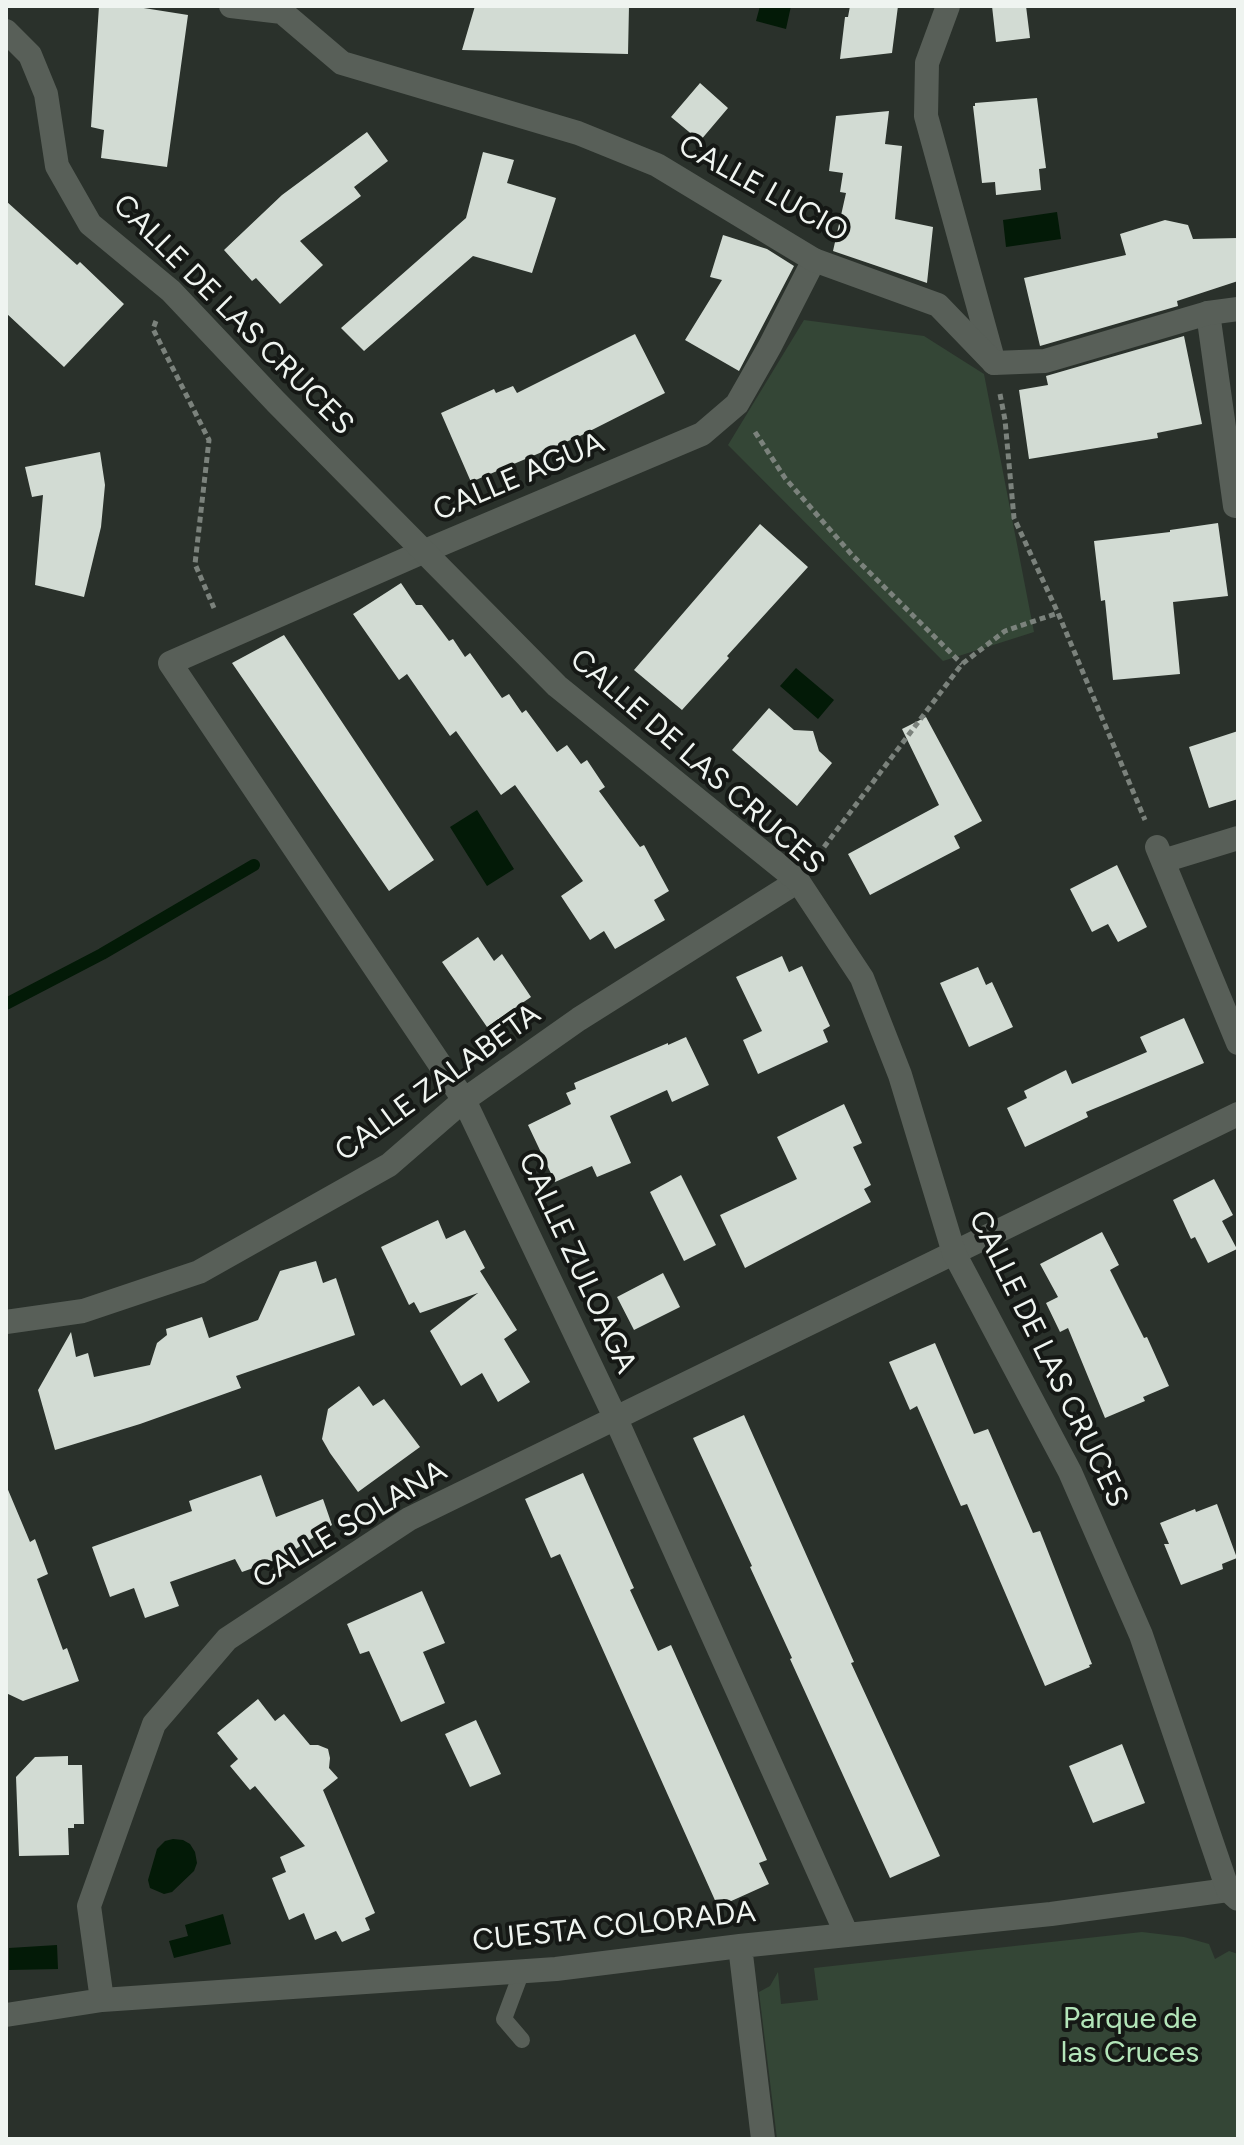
<!DOCTYPE html>
<style>
body{margin:0}
#map{position:relative;width:1244px;height:2145px;overflow:hidden;background:#2a312b;font-family:Figtree,sans-serif}
canvas{display:block}
.frame{position:absolute;inset:0;border:8px solid #eff4f0;pointer-events:none}
</style>
<div id="map">
<canvas width="1244" height="2145"></canvas>
<div class="frame"></div>
</div>
<script>
const c = document.querySelector('canvas').getContext('2d');
c.lineJoin = 'round';
function fillPath(path, color) {
  c.fillStyle = color;
  c.fill(path, 'evenodd');
}
function toPath(rows) {
  const path = new Path2D();
  for (const r of rows) {
    path.moveTo(r[0], r[1]);
    for (let i = 2; i < r.length; i += 2) path.lineTo(r[i], r[i + 1]);
  }
  return path;
}
function trace(path, color, width, dash) {
  c.strokeStyle = color;
  c.lineWidth = width;
  c.lineCap = dash ? 'butt' : 'round';
  c.setLineDash(dash || []);
  c.stroke(path);
}
function write(font, color, halo, rows, align = 'center') {
  c.font = font + ' Figtree,sans-serif';
  c.lineWidth = 8;
  c.setLineDash([]);
  c.textBaseline = 'middle';
  c.strokeStyle = halo;
  c.fillStyle = color;
  for (const [text, x, y, turn = 0] of rows) {
    c.save();
    c.translate(x, y);
    c.rotate((+turn || 0) * Math.PI / 180);
    c.textAlign = isNaN(turn) ? turn : align;
    if (halo) c.strokeText(text, 0, 0);
    c.fillText(text, 0, 0);
    c.restore();
  }
}
fillPath(toPath([
 [804,320,924,336,984,374,1034,632,943,661,728,445],
 [1142,1932,1184,1937,1209,1944,1215,1959,1229,1951,1238,1954,1238,2139,777,2139,759,1992,770,1986,778,1972,781,2004,818,2000,814,1968]
]), '#344636');
fillPath(toPath([
 [760,6,791,6,786,29,756,21],
 [1057,212,1061,239,1006,247,1003,220],
 [796,668,834,700,818,719,780,686],
 [477,810,514,869,487,886,450,827],
 [173,1839,183,1840,190,1844,195,1852,197,1863,194,1871,172,1892,164,1894,150,1888,148,1880,157,1849,165,1841],
 [223,1914,231,1944,174,1958,169,1941,188,1936,185,1925],
 [57,1945,58,1969,9,1970,9,1948]
]), '#031a07');
trace(toPath([
 [6,1004,102,954,254,865]
]), '#031a07', 12);
fillPath(toPath([
 [99,6,131,6,188,15,167,167,101,158,104,130,91,127],
 [475,6,629,6,628,54,462,50],
 [850,6,898,6,892,53,840,59,845,17,848,17],
 [992,6,1026,6,1030,38,996,42],
 [700,83,728,108,700,141,671,117],
 [1037,98,1046,168,1039,169,1041,190,996,195,995,182,982,183,973,106,975,106,975,103],
 [889,111,885,144,902,146,895,219,933,227,927,283,833,251,846,193,840,192,843,173,829,171,836,116],
 [367,132,388,161,354,187,361,196,300,241,323,265,280,304,256,278,252,281,224,250,282,195],
 [483,152,514,160,507,183,556,198,532,273,473,256,364,351,341,328,466,218],
 [6,201,77,265,80,262,124,304,64,367,6,313],
 [1165,220,1188,225,1193,239,1238,238,1238,281,1177,301,1178,306,1040,346,1024,278,1126,255,1120,234],
 [723,235,767,249,794,266,739,371,685,340,722,280,710,277],
 [635,334,665,393,580,436,471,482,441,413,494,389,496,393,513,386,517,393],
 [1184,336,1202,424,1157,433,1158,438,1029,459,1019,390,1048,385,1046,376],
 [100,452,105,485,101,527,84,597,35,585,43,495,32,497,25,467],
 [1218,523,1228,596,1173,602,1180,674,1113,680,1105,600,1101,601,1094,541,1170,532,1170,530],
 [760,524,808,567,727,656,729,658,682,710,634,670],
 [401,583,416,605,422,605,449,641,453,639,465,657,470,653,502,698,509,694,522,713,526,710,557,752,567,745,581,764,587,760,605,787,599,791,640,847,644,845,669,891,654,900,665,920,615,949,604,931,590,940,561,896,583,881,515,785,501,795,456,731,450,736,407,674,399,680,353,614],
 [284,635,434,860,389,891,232,663],
 [769,708,794,730,813,731,819,751,832,763,797,806,732,750],
 [926,717,982,821,954,836,960,848,870,895,848,854,939,805,902,729],
 [1238,731,1238,799,1209,808,1189,747],
 [1117,865,1147,927,1118,942,1108,924,1092,932,1070,889],
 [478,937,494,961,502,954,531,997,487,1027,442,962],
 [782,956,789,972,802,966,830,1026,823,1030,828,1042,758,1074,743,1040,762,1031,736,977],
 [978,967,986,985,992,982,1013,1027,969,1047,940,983],
 [1184,1018,1204,1063,1086,1112,1088,1117,1025,1147,1007,1108,1027,1098,1024,1091,1066,1070,1072,1084,1147,1052,1140,1037],
 [686,1037,709,1085,672,1102,667,1090,610,1116,631,1163,597,1177,592,1166,555,1182,528,1125,571,1104,566,1093,576,1089,574,1083,668,1043,668,1045],
 [844,1104,862,1143,853,1147,871,1185,864,1189,871,1202,745,1268,720,1215,797,1179,777,1137],
 [681,1175,716,1245,684,1261,650,1192],
 [1214,1179,1233,1215,1222,1221,1237,1249,1208,1263,1195,1237,1191,1239,1173,1200],
 [438,1220,446,1239,465,1230,485,1268,480,1271,517,1330,504,1339,530,1382,498,1402,482,1373,461,1386,430,1331,478,1293,420,1313,414,1302,409,1305,381,1247],
 [1102,1232,1119,1265,1110,1270,1144,1338,1147,1337,1169,1386,1143,1397,1145,1401,1105,1418,1068,1328,1060,1332,1046,1303,1058,1297,1040,1264],
 [316,1261,323,1283,336,1278,355,1335,236,1376,241,1388,140,1424,55,1450,38,1390,71,1332,76,1357,88,1353,94,1377,150,1365,157,1343,167,1335,166,1329,202,1317,209,1338,258,1320,280,1271],
 [663,1273,680,1307,634,1330,617,1297],
 [935,1343,974,1434,988,1429,1033,1533,1040,1531,1092,1664,1089,1665,1090,1667,1045,1686,967,1504,961,1506,917,1406,910,1410,889,1362],
 [359,1386,373,1406,384,1399,420,1447,358,1492,330,1453,322,1439,328,1409],
 [744,1415,854,1662,851,1663,940,1856,890,1878,790,1659,792,1658,750,1567,752,1566,693,1438],
 [583,1473,634,1588,630,1590,658,1651,671,1645,767,1860,759,1863,769,1884,718,1907,560,1554,551,1558,525,1499],
 [261,1475,276,1517,323,1499,332,1525,284,1557,242,1572,235,1559,170,1582,179,1606,145,1618,134,1588,110,1597,92,1547,192,1511,189,1501],
 [6,1485,30,1542,35,1539,48,1574,37,1579,63,1650,67,1648,79,1681,23,1701,6,1693],
 [1217,1504,1237,1558,1222,1564,1223,1569,1181,1585,1164,1544,1169,1544,1160,1523,1195,1509,1196,1512],
 [422,1591,445,1643,423,1652,445,1703,401,1722,369,1651,360,1654,347,1624],
 [258,1699,275,1721,284,1714,310,1745,318,1745,328,1749,330,1758,329,1768,338,1778,323,1790,375,1913,365,1918,370,1930,342,1942,336,1931,315,1940,304,1913,289,1920,272,1878,286,1872,280,1857,305,1846,255,1786,250,1790,230,1766,238,1759,217,1733],
 [476,1720,501,1774,470,1787,445,1734],
 [1122,1744,1145,1803,1093,1823,1069,1766],
 [68,1756,68,1765,82,1765,84,1824,74,1824,74,1828,68,1828,69,1855,19,1856,16,1777,35,1757]
]), '#d2dbd3');
trace(toPath([
 [156,321,153,329,209,440,195,564,214,608],
 [1000,394,1005,420,1014,518,1058,613,1145,820],
 [755,432,785,478,852,555,962,664],
 [818,855,962,664,1005,631,1058,613]
]), '#7b827c', 5, [6, 4]);
trace(toPath([
 [522,2040,504,2019,522,1971]
]), '#585f58', 16);
trace(toPath([
 [948,6,927,63,926,116,994,363],
 [814,260,770,346,737,404,702,434,425,551,170,663,464,1100,615,1417,847,1935],
 [1208,313,1235,506],
 [1157,847,1238,1043],
 [1163,861,1238,838],
 [6,1322,83,1311,199,1272,389,1165,464,1100,579,1019,798,881],
 [740,1946,763,2139],
 [102,2000,89,1906,154,1724,227,1639,409,1519,1238,1114],
 [6,2015,102,2000,556,1969,740,1946,1051,1914,1228,1890]
]), '#585f58', 24);
trace(toPath([
 [231,6,282,12,342,63,578,133,657,165,814,260,938,305,994,363,1045,361,1208,313,1238,309],
 [6,31,30,55,46,94,57,166,90,224,171,291,276,402,557,686,798,881,862,978,900,1075,954,1253,1070,1472,1141,1635,1228,1890,1238,1899]
]), '#585f58', 24);
write('30px', '#eff4f0', '#151815', [
 ["CALLE LUCIO",763,189,29],
 ["CALLE DE LAS CRUCES",233,315,45],
 ["CALLE AGUA",519,477,-23],
 ["CALLE DE LAS CRUCES",697,762,41],
 ["CALLE ZALABETA",438,1083,-36],
 ["CALLE ZULOAGA",577,1263,65],
 ["CALLE DE LAS CRUCES",1048,1359,64],
 ["CALLE SOLANA",350,1525,-31],
 ["CUESTA COLORADA",614,1927,-6]
]);
write('30px', '#b3e5b9', '#151815', [
 ["Parque de",1130,2019],
 ["las Cruces",1130,2053]
]);
</script>
